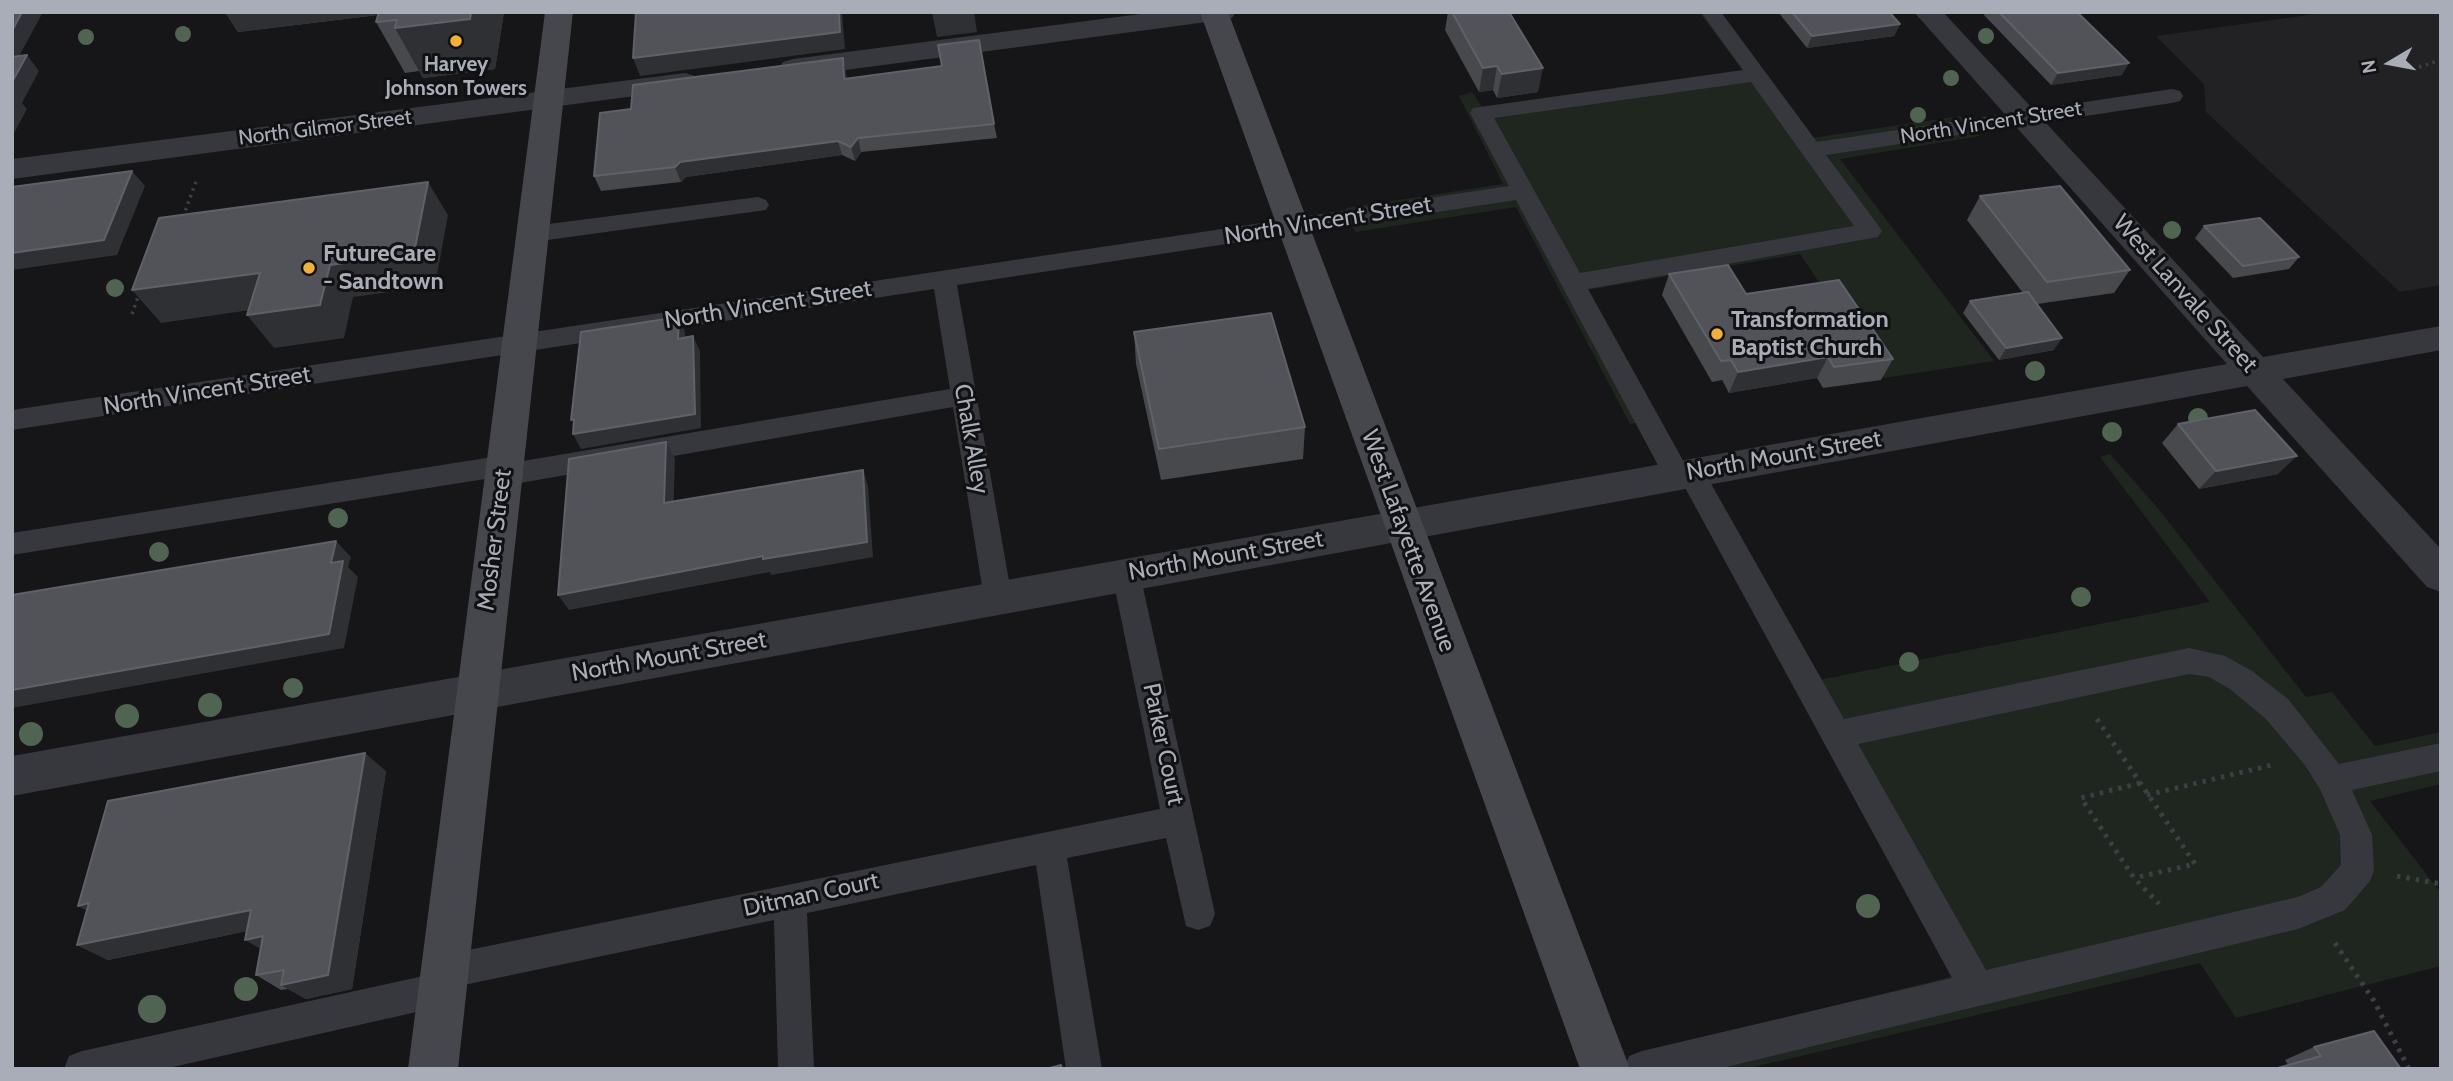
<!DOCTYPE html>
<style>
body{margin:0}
#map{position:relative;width:2453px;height:1081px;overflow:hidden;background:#161618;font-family:Cabin,sans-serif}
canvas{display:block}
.frame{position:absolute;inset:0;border:14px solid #a8adb8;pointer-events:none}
.north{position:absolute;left:2355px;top:28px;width:70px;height:70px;-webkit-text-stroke:5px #111113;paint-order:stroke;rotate:260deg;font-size:19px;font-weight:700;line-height:28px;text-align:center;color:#a8adb8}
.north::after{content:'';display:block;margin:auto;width:24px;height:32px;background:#a8adb8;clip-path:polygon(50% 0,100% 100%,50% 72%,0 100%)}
</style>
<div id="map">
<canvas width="2453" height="1081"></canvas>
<div class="frame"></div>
<div class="north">N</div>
</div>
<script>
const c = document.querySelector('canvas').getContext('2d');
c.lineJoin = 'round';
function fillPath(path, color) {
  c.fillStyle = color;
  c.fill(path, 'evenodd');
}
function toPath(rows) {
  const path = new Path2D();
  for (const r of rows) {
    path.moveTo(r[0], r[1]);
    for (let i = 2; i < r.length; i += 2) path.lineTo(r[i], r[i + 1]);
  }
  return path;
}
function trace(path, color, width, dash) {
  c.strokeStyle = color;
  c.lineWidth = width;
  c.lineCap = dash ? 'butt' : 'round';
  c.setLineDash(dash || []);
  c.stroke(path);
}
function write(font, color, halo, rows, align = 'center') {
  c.font = font + ' Cabin,sans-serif';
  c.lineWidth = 6;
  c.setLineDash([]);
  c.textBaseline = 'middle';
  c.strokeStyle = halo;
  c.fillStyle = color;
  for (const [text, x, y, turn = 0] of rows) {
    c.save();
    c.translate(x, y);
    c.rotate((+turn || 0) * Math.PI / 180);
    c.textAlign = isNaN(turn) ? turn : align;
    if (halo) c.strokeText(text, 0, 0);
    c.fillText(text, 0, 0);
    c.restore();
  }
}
fillPath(toPath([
 [2330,12,2441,12,2441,285,2400,292,2206,112,2204,84,2156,36]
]), '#222225');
fillPath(toPath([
 [1699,12,1718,12,1811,138,1960,116,1980,136,1840,159,1994,361,1884,378,1800,254,1581,291,1651,420,1630,424,1516,207,1355,232,1346,208,1503,184,1459,96,1472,92,1482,107,1743,71],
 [2110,454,2156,506,2306,697,2332,692,2375,746,2441,732,2441,784,2370,801,2441,893,2441,966,2236,1018,2200,963,1745,1069,1707,1069,1694,1040,1955,976,1809,682,2210,602,2100,457]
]), '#1e261f');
trace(toPath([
 [2419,67,2441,60],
 [183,217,197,179],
 [132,314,139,294]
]), '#3d3f44', 3.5, [2.5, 4.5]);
trace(toPath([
 [2097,719,2195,864,2134,878],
 [2140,783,2081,798,2134,878,2159,904],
 [2147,795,2272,765],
 [2397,876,2441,884],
 [2335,943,2374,1001,2409,1069]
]), '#3d3f44', 5, [3.5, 6]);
fillPath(toPath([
 [1701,12,1721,12,1817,142,2172,89,2180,91,2183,96,2180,101,2172,103,1826,155,1878,225,1882,231,1878,237,1588,289,1685,464,1701,466,1844,719,2189,648,2225,656,2252,671,2288,699,2339,764,2441,743,2441,771,2352,790,2372,835,2374,870,2370,881,2345,910,2298,929,1718,1069,1624,1069,1629,1056,1642,1051,1952,978,1683,484,1667,482,1516,200,957,285,1012,598,1008,607,998,610,988,607,984,598,953,407,503,486,493,482,491,478,12,555,12,533,505,455,514,458,517,462,950,389,934,289,12,430,12,410,1509,186,1470,113,1473,108,1743,70,1701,12],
 [1751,82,1854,226,1580,273,1494,118,1751,82],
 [2189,674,2209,677,2230,689,2266,719,2304,764,2320,789,2340,835,2341,865,2321,887,2298,897,1986,970,1858,744,2189,674],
 [758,197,766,200,769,205,766,210,533,242,525,240,521,234,525,228,533,226,758,197],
 [1126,562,1136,566,1140,574,1215,914,1210,926,1198,930,1186,926,1166,838,1067,858,1102,1069,1066,1069,1036,865,807,913,814,1069,778,1069,774,920,459,986,455,1001,443,1006,164,1069,64,1069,69,1056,82,1051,428,975,432,960,444,955,1160,809,1112,574,1116,566,1126,562]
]), '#37383d');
fillPath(toPath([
 [1156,12,1236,12,1232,18,1222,20,793,77,783,74,779,68,783,62,793,59,1156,12],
 [1914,12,1943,12,2263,357,2441,326,2441,350,2283,379,2441,549,2441,592,2427,587,2247,386,12,796,12,756,2227,364,1914,12],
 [685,73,695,76,699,82,695,88,12,179,12,159,685,73]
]), '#37383d');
fillPath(toPath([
 [545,12,573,12,458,1069,408,1069,545,12],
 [1200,12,1228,12,1630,1069,1580,1069,1200,12]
]), '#45474d');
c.fillStyle = '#506452';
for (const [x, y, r] of [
 [183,34,8],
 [1986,36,8],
 [86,37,8],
 [1951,78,8],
 [1918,115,8],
 [2172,230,9],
 [115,288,9],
 [2035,371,10],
 [2198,418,10],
 [2112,432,10],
 [338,518,10],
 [159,552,10],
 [2081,597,10],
 [1909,662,10],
 [293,688,10],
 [210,705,12],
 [127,716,12],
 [31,734,12],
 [1868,906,12],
 [246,989,12],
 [152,1009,14]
]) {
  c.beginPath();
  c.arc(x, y, r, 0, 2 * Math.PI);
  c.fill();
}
fillPath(toPath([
 [225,12,504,12,495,69,423,78,419,71,405,73,376,22,378,15,238,32],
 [1448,12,1509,12,1538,92,1497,98,1493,90,1479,92,1445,30],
 [1778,12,1889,12,1900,24,1894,36,1807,48],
 [1985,12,2077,12,2122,75,2051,85,1984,15],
 [843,58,847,79,994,124,997,138,861,152,855,161,842,155,686,177,681,182,601,191,594,176,631,109],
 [1980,196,2130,270,2114,293,2037,304,2054,350,1999,360,1963,313,1970,301,2023,293,1967,220],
 [2204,226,2299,257,2289,269,2233,278,2195,238],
 [1669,274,1746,294,1893,359,1881,380,1823,388,1817,378,1729,393,1722,380,1712,382,1662,295],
 [1134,332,1305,427,1303,459,1161,480,1136,364],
 [2178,424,2278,474,2199,489,2162,443],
 [386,771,352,989,306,999,288,989,281,990,256,975,261,949,247,931,108,960,77,945,87,910,78,906],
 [2314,1047,2401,1069,2288,1065,2285,1060]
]), '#47494d');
fillPath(toPath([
 [22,12,43,12,12,69,12,31],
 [225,12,401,12,238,32],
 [471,12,504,12,495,69,423,78,395,28],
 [839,12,842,12,845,49,640,76,633,58],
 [932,12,974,12,977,32,937,37],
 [1900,24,1894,36,1807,48,1812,36],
 [27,55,39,71,22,103,27,109,12,137,12,82],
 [843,58,846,72,848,93,844,79],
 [2129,63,2122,75,2051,85,2058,73],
 [1497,66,1493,90,1479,92,1483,68],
 [1543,68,1538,92,1497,98,1502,74],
 [858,138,861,152,855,161,851,147],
 [838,141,842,155,686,177,681,182,675,167,680,162],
 [132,171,145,186,117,255,12,270,12,253],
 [428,182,448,215,435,286,353,297,344,338,274,348,247,315,330,265],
 [260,273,285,305,161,323,132,290],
 [679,317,685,332,685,353,678,339],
 [693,336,700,351,701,428,581,449,573,434],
 [2062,338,2054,350,1999,360,2006,348],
 [1828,357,1817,378,1729,393,1738,372],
 [666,442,675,458,673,519,664,503],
 [2297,456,2278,474,2199,489,2216,471],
 [863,470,868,486,873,557,771,575,770,572,569,610,558,595],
 [336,541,351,557,348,567,358,577,344,648,12,708,12,690,331,563],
 [365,753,386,771,352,989,306,999,281,985],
 [89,903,108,921,78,906],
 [251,910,276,925,108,960,77,945],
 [263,936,271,955,245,940]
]), '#2f3033');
const building = toPath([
 [12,12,22,12,12,31,12,12],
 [379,12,471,12,470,19,395,28,397,20,376,22,379,12],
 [636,12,839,12,840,32,633,58,636,12],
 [1452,12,1509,12,1543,68,1502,74,1497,66,1483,68,1452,12],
 [1792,12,1889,12,1900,24,1812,36,1792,12],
 [1999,12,2077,12,2129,63,2058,73,1999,12],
 [979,40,994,124,858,138,851,147,838,141,680,162,675,167,594,176,600,113,631,109,633,85,843,58,844,79,942,66,938,45,979,40],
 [27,55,12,82,12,57,27,55],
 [132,171,104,240,12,253,12,187,132,171],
 [428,182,414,253,330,265,320,305,247,315,260,273,132,290,159,218,428,182],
 [2060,186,2130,270,2047,282,1980,196,2060,186],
 [2260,218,2299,257,2243,266,2204,226,2260,218],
 [1728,265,1746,294,1839,280,1893,359,1834,367,1828,357,1738,372,1731,360,1721,361,1669,274,1728,265],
 [2028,292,2062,338,2006,348,1970,301,2028,292],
 [1271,313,1305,427,1159,449,1134,332,1271,313],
 [679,317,678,339,693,336,695,414,573,434,574,419,571,420,581,332,679,317],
 [2255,410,2297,456,2216,471,2178,424,2255,410],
 [666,442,664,503,863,470,867,542,763,559,763,556,558,595,569,459,666,442],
 [336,541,331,563,343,561,329,634,12,690,12,595,336,541],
 [365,753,328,975,281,985,284,970,256,975,263,936,245,940,251,910,77,945,89,903,78,906,108,801,365,753],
 [2374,1031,2401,1069,2274,1069,2321,1056,2314,1047,2374,1031],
 [1061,1065,1062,1069,1046,1069,1061,1065]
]);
fillPath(building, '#525359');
trace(building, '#5f6168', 2);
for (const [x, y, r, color] of [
 [456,41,7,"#f2b134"],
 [309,268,7,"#f2b134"],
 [1717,334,7,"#f2b134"]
]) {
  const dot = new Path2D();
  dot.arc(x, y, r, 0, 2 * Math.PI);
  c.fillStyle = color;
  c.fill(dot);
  trace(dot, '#111113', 2.5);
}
write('bold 21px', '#a8adb8', '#111113', [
 ["Harvey",456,65],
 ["Johnson Towers",456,89]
]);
write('21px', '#a8adb8', '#111113', [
 ["North Vincent Street",1991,123,-9],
 ["North Gilmor Street",325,128,-7]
]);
write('24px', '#a8adb8', '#111113', [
 ["North Vincent Street",1328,221,-9],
 ["West Lanvale Street",2185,294,48],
 ["North Vincent Street",768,305,-9],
 ["North Vincent Street",207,391,-9],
 ["Chalk Alley",971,439,80],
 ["North Mount Street",1784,456,-10],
 ["Mosher Street",495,540,-83],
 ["West Lafayette Avenue",1408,541,70],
 ["North Mount Street",1226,556,-10],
 ["North Mount Street",669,657,-10],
 ["Parker Court",1163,744,78],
 ["Ditman Court",811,895,-12]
]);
write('bold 24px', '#a8adb8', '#111113', [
 ["FutureCare",323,254],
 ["- Sandtown",323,282],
 ["Transformation",1731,320],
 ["Baptist Church",1731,348]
], 'left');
</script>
